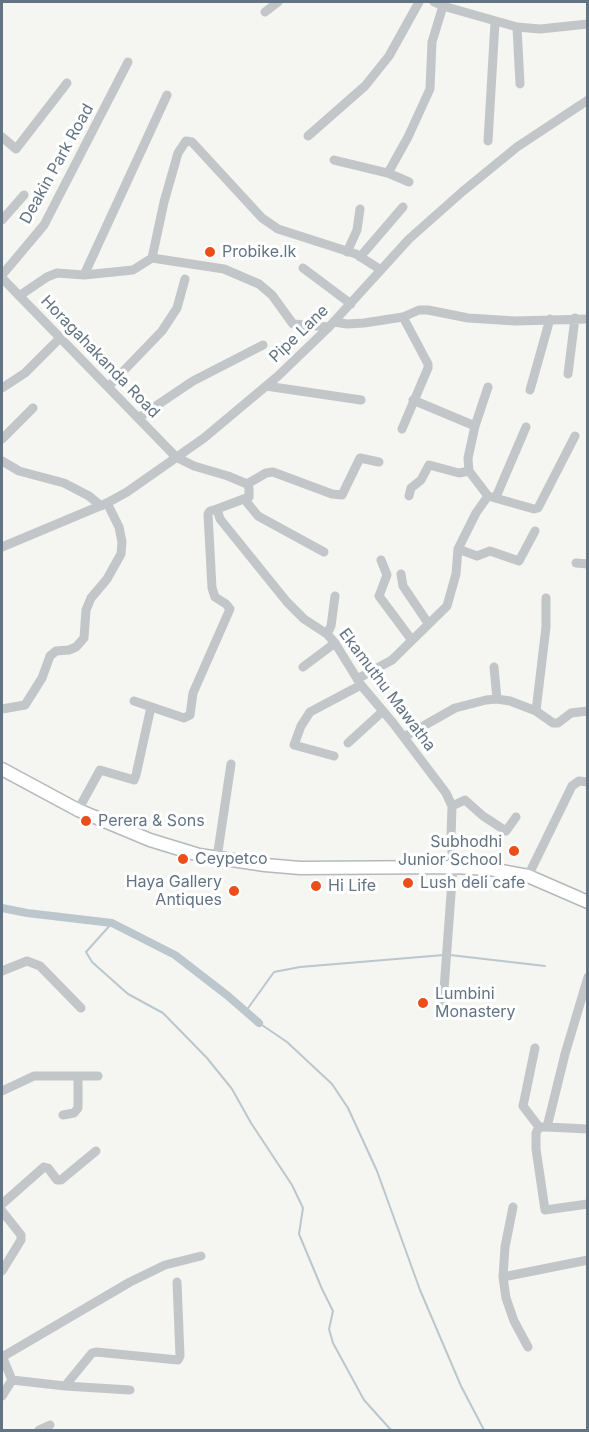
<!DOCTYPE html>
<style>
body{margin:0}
#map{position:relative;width:589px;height:1432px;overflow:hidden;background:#f5f5f1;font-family:Inter,sans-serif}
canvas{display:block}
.frame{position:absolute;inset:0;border:3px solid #627484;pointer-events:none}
</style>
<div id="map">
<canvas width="589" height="1432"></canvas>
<div class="frame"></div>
</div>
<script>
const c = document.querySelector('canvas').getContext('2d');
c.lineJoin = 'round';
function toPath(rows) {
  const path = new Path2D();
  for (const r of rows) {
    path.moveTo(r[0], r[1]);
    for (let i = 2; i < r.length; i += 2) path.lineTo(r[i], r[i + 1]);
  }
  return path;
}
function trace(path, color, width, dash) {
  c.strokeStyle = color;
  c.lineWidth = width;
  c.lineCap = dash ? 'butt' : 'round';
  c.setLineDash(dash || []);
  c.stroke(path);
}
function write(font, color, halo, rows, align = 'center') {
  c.font = font + ' Inter,sans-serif';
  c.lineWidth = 6;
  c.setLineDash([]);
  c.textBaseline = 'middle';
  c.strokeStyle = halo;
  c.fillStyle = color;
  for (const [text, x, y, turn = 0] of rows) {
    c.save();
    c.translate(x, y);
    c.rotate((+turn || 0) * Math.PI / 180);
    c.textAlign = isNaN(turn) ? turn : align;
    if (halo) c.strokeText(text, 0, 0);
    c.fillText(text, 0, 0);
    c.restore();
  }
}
trace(toPath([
 [112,923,86,952,92,962,128,994,163,1013,207,1058,232,1089,251,1123,292,1185,303,1208,299,1234,322,1289,333,1311,329,1329,333,1343,364,1400,391,1430],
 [450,955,545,966],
 [246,1011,274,972,300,967,444,955],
 [259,1023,287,1042,332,1084,348,1108,377,1171,420,1290,461,1386,484,1430]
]), '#bbc7cc', 2);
trace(toPath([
 [2,908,27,913,112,923,175,955,228,996,259,1023]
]), '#bbc7cc', 8);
const major = toPath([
 [2,769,78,810,150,840,199,855,265,865,300,868,453,867,490,869,528,876,588,902]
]);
trace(major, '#b5b9bd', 15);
trace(toPath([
 [434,2,443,6,517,27,540,29,588,24],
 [265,12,278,2],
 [517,27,520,84],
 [308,136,365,86,389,56,419,2],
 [2,137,16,149,67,83],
 [488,141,495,22],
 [334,160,388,173,409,182],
 [388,173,408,137,430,89,432,42,443,6],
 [2,220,24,195],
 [347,252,357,230,360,209],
 [360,257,403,207],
 [152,258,164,202,178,153,186,141,192,142,262,218,278,229,356,254,381,270],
 [303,268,351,304],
 [2,275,44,225,128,62],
 [84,275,167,95],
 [2,278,176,457,194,466,228,476,247,484,249,488,249,497,217,509,220,519,287,602,304,619,327,634,335,643,361,685,393,723,446,793,452,806,451,838,453,867,443,1003],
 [19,296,47,277,57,273,84,275,133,270,152,258,224,269,259,284,272,295,293,324,329,327],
 [334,322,347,324,364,323,403,317,419,310,428,310,468,318,515,321,588,319],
 [568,374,575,318],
 [109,386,162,331,177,308,185,279],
 [266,386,361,400],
 [488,387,475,426,468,458,469,471,488,496],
 [2,388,25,373,60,338],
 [530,390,550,319],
 [413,400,475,426],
 [138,418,193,381,263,345],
 [402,429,428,368,428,364,403,317],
 [2,439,33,408],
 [2,461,19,471,64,483,89,496,101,506],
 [247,484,266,473,273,472,332,494,342,495,360,458,379,462],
 [409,496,411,488,421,480,429,465,459,473,469,471],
 [496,497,526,427],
 [245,500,258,516,324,552],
 [2,547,107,503,127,492,204,438,278,376,329,327,409,239,462,192,517,147,588,100],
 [458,549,477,556,490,551,519,561,535,531],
 [381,560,387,575,379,596,411,639],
 [576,563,588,564],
 [401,574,403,586,428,623],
 [546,598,546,627,536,711,553,723,558,723,571,713,588,711],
 [327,634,331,626,335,596],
 [303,667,335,643],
 [494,667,497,699],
 [357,679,392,660,447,606,456,574,458,549,476,513,488,496,534,509,538,508,575,436],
 [134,701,184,718,190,715,193,693,230,609,226,604,215,597,212,588,208,514,210,511,217,509],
 [2,709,25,705,42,678,50,656,56,651,69,650,76,647,84,638,86,610,91,598,107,579,121,554,122,542,119,527,107,503],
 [404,737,455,708,486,700,497,699,510,701,536,711],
 [348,743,383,711],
 [334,756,294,745,301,726,310,712,361,685],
 [452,806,465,800,483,816,506,831,516,817],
 [78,810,100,770,134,780,136,775,151,707],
 [217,858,231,764],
 [528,876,572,786,579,781,588,782],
 [2,971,27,961,40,966,81,1008],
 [535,1048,523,1106,539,1127,547,1127,565,1054,588,977],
 [2,1091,34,1076,98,1076],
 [63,1115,74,1113,78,1108,78,1076],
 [539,1127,536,1133,536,1149,545,1210,588,1204],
 [547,1127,588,1129],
 [2,1204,44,1167,48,1168,57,1180,61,1180,96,1151],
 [513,1207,505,1247,503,1277,506,1298,514,1321,528,1347],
 [2,1211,21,1235,21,1240,2,1271],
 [503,1277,588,1260],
 [2,1356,12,1380],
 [2,1357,130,1282,165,1265,201,1256],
 [12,1380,65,1386,92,1353,96,1352,178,1360,180,1356,177,1282],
 [65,1386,130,1390],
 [2,1396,12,1380],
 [39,1430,50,1425]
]), '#c2c6c9', 9);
trace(major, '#fff', 12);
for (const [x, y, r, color] of [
 [210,252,6,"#ec4e1a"],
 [86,821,6,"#ec4e1a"],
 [514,851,6,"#ec4e1a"],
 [183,859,6,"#ec4e1a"],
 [408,883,6,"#ec4e1a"],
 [316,886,6,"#ec4e1a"],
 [234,891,6,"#ec4e1a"],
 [423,1003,6,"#ec4e1a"]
]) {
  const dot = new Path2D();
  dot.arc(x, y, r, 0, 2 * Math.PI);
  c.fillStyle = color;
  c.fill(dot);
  trace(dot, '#fff', 2);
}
write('16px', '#627484', '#fff', [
 ["Deakin Park Road",57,164,-61],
 ["Pipe Lane",299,334,-44],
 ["Horagahakanda Road",100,357,46],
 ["Ekamuthu Mawatha",387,690,53]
]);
write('16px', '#627484', '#fff', [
 ["Probike.lk",222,252],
 ["Perera & Sons",98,821],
 ["Subhodhi",502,842,"right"],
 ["Junior School",502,860,"right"],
 ["Ceypetco",195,859],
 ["Haya Gallery",222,882,"right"],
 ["Antiques",222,900,"right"],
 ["Lush deli cafe",420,883],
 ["Hi Life",328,886],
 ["Lumbini",435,994],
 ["Monastery",435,1012]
], 'left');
</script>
